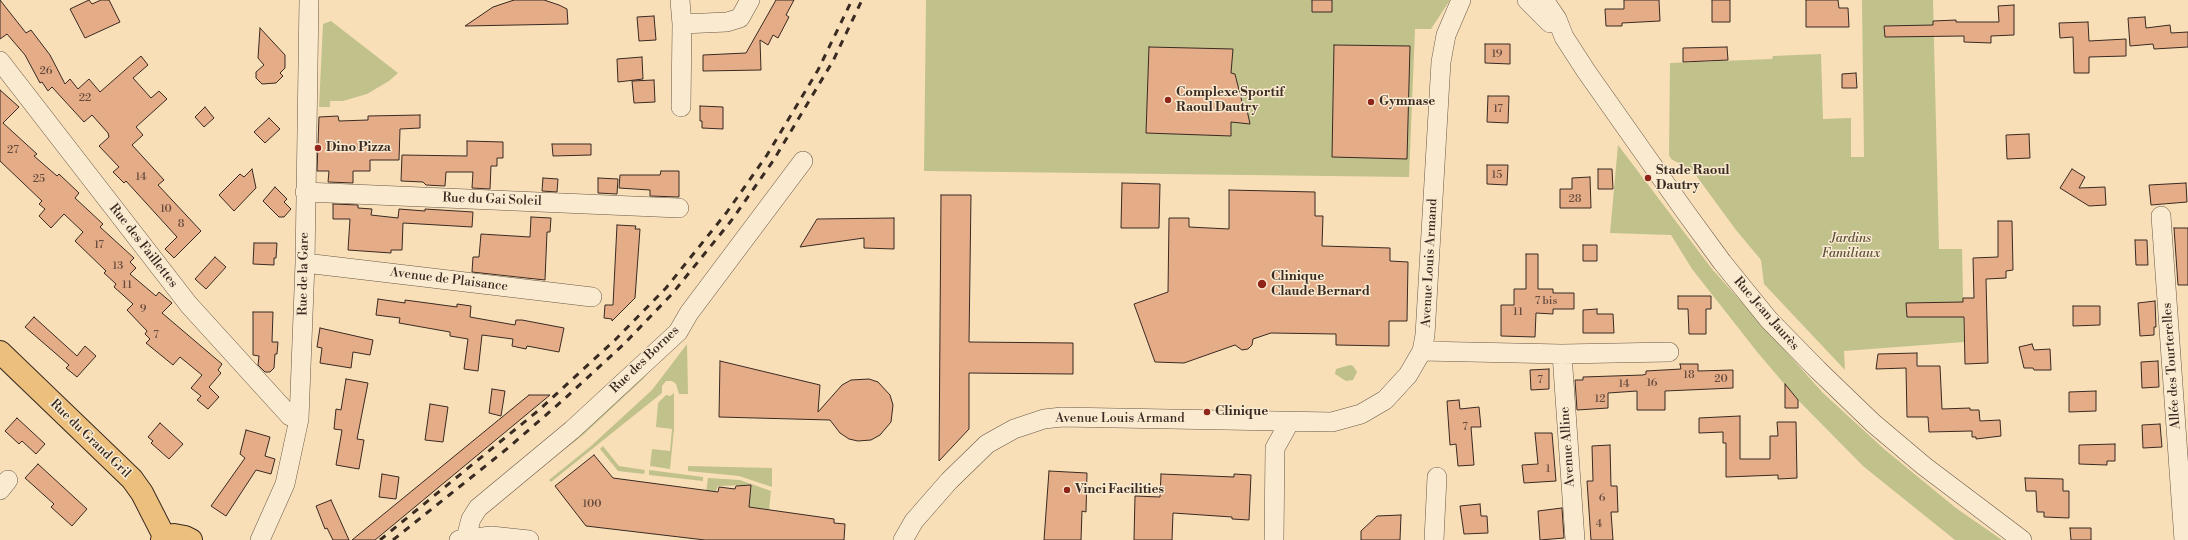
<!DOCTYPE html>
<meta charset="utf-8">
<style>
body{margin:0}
canvas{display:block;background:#f8dfb7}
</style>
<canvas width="2188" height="540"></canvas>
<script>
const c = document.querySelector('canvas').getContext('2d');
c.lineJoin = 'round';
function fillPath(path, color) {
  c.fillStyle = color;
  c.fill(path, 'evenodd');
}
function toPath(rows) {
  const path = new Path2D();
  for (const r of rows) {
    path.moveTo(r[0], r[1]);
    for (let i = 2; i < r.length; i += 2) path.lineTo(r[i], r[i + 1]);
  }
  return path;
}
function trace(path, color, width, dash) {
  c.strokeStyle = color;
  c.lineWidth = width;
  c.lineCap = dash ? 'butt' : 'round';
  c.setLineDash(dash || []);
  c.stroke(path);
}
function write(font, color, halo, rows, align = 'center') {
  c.font = font + ' "Libre Bodoni",serif';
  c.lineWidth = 3;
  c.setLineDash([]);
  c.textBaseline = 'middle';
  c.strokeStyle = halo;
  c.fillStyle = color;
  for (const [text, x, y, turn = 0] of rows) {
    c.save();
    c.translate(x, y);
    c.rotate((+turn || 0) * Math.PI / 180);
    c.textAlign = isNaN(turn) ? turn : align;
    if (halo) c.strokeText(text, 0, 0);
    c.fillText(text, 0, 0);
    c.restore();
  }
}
fillPath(toPath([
 [926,0,1450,0,1431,29,1415,29,1409,177,924,171],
 [1862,0,1933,0,1939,249,1962,249,1964,342,1844,351,1845,370,1764,284,1761,260,1736,230,1692,170,1671,159,1669,155,1670,63,1772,59,1773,56,1821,54,1823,119,1851,118,1851,157,1864,157],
 [331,21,398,73,389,81,367,94,343,101,330,101,330,107,319,107,323,24],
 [1618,145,1712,269,1823,393,1884,449,1956,508,2002,540,1955,540,1863,466,1798,400,1758,353,1692,269,1671,235,1610,233],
 [687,344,688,394,679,394,676,384,672,381,666,381,662,386,662,393,551,482,549,480,591,446,652,390],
 [664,352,643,379,583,435,539,469],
 [1350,365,1353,366,1357,372,1353,380,1346,381,1335,374,1336,369],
 [674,393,674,429,670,469,650,466,652,449,670,451,672,429,656,427,658,403,666,395,670,396],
 [603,446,619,466,645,470,644,474,618,471,600,449],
 [688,466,772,468,772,487,739,476,688,471],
 [649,470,703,477,703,481,649,475],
 [708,478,740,480,771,491,769,510,749,507,751,485,718,486,712,499,705,500]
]), '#c1c18c');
const building = toPath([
 [0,0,26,33,31,30,50,55,65,84,70,79,78,89,89,79,100,92,141,56,148,65,133,78,151,98,159,91,167,99,136,127,143,135,132,145,164,180,158,185,201,231,174,258,165,249,177,237,126,181,124,183,113,172,119,167,99,146,109,137,108,133,92,115,84,122,52,87,48,91,42,82,40,83,25,55,7,34,0,39,0,0],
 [89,0,92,4,101,0,109,0,120,22,85,38,70,9,89,0],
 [514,0,544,0,559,5,567,9,568,24,465,26,493,7,514,0],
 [776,0,794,0,786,15,789,17,778,38,773,35,768,45,760,40,761,70,703,71,703,55,746,53,776,0],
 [1312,0,1332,0,1332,12,1312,12,1312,0],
 [1624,0,1659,0,1660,21,1622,23,1622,26,1606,26,1605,9,1624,9,1624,0],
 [1712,0,1730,0,1730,22,1712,22,1712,0],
 [1806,0,1838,0,1839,8,1848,8,1849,27,1806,27,1806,0],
 [2014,5,2014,35,1991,36,1991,43,1964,42,1964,36,1885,37,1884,26,1933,25,1933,21,1956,20,1956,22,1999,22,1998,6,2014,5],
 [654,16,656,40,639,41,637,17,654,16],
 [2145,17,2146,28,2170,25,2171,33,2188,32,2188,47,2154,49,2153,44,2130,46,2128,18,2145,17],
 [2088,22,2089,41,2126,39,2126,56,2089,57,2089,73,2074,73,2073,37,2060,38,2059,23,2088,22],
 [260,28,285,55,285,68,280,73,283,76,276,83,262,84,256,78,256,72,264,65,258,58,260,28],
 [1485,44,1510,44,1510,64,1485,63,1485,44],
 [1334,45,1410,46,1407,159,1332,157,1334,45],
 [1149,47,1233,49,1231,73,1235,74,1244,110,1247,110,1250,124,1231,122,1231,136,1146,133,1149,47],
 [1727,47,1728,60,1683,62,1683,48,1727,47],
 [642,57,643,79,618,82,617,59,642,57],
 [1856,73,1857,88,1842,88,1842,74,1856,73],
 [654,80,655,102,634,103,632,81,654,80],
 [0,90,19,107,3,123,37,154,34,156,57,176,59,174,79,193,75,198,103,224,100,227,134,258,130,262,136,268,130,274,156,296,159,292,172,303,162,313,222,364,218,370,221,373,209,387,219,397,208,409,197,400,201,396,191,388,202,375,180,357,173,365,146,343,150,339,145,334,147,331,127,310,133,304,114,287,116,284,104,273,106,271,75,241,83,232,64,214,51,228,39,216,45,209,39,204,42,201,0,161,0,90],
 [1488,96,1509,96,1508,123,1487,122,1488,96],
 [700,106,723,107,723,129,702,128,702,121,700,121,700,106],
 [205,107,214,118,204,127,195,117,205,107],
 [420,115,420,128,400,129,399,160,370,160,370,171,353,171,353,183,328,182,329,171,317,171,319,117,338,116,339,121,368,120,368,116,420,115],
 [269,118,280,129,265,143,254,132,269,118],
 [2029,134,2030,158,2007,159,2006,135,2029,134],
 [467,141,503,142,503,158,497,158,497,166,491,166,490,189,472,188,473,172,446,172,445,186,426,185,423,182,401,181,402,155,467,156,467,141],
 [552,144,591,144,591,155,553,156,552,144],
 [1487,165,1508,165,1507,185,1487,184,1487,165],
 [252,169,256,188,234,211,219,195,240,174,244,177,252,169],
 [1598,169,1612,169,1613,189,1598,189,1598,169],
 [2072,169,2085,177,2079,188,2105,187,2106,205,2089,206,2060,188,2072,169],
 [661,171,679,171,679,197,650,196,650,190,619,188,620,175,660,175,661,171],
 [1590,177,1591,208,1560,208,1560,189,1572,189,1572,178,1590,177],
 [543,178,558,179,557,192,542,191,543,178],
 [598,178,618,179,617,194,598,193,598,178],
 [1122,183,1160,184,1159,228,1121,228,1122,183],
 [2186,183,2187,202,2151,205,2149,185,2186,183],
 [275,187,287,199,284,202,291,209,284,217,279,217,263,201,275,187],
 [1229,190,1315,192,1315,216,1323,216,1322,246,1390,248,1390,261,1408,262,1407,321,1389,321,1389,346,1336,345,1336,334,1271,333,1253,339,1252,345,1248,349,1242,350,1235,345,1184,363,1155,362,1134,304,1168,292,1169,218,1189,218,1189,227,1229,229,1229,190],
 [941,195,971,195,969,342,1073,343,1073,374,969,373,969,429,939,461,941,195],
 [333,204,358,205,358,208,372,209,371,215,398,218,399,209,425,211,425,209,473,212,472,227,403,223,402,250,391,250,391,253,348,250,350,219,333,219,333,204],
 [531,217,551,218,550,232,547,232,545,280,472,272,473,257,479,257,481,234,530,237,531,217],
 [894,218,894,249,864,248,864,238,800,247,817,219,894,218],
 [1998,221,2012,221,2013,270,2006,271,2006,278,1986,279,1988,363,1965,364,1964,317,1907,317,1906,303,1963,302,1963,298,1974,298,1973,258,1998,257,1998,221],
 [617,225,636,226,635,229,640,229,635,298,612,321,612,319,604,318,605,305,613,305,617,225],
 [2174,228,2188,228,2188,285,2178,285,2174,228],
 [2135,240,2147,240,2148,265,2136,265,2135,240],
 [254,243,277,243,276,258,274,258,274,265,253,264,254,243],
 [1583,245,1597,245,1597,261,1583,261,1583,245],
 [1526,254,1538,254,1538,289,1553,289,1553,293,1574,293,1574,309,1553,309,1553,314,1536,313,1535,337,1501,336,1501,305,1514,305,1514,289,1526,289,1526,254],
 [215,257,226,267,206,289,195,279,215,257],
 [1678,296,1711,296,1711,309,1706,309,1706,334,1689,334,1688,309,1678,309,1678,296],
 [378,299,405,303,405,300,457,307,457,304,471,306,470,317,515,325,516,320,522,320,564,328,559,352,527,346,526,349,512,346,513,339,482,335,478,371,464,369,468,339,450,336,450,332,399,323,400,318,376,315,378,299],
 [2155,301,2156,327,2154,327,2154,335,2140,336,2138,303,2155,301],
 [2073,306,2100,306,2100,325,2073,326,2073,306],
 [1597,309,1597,314,1613,314,1614,333,1583,333,1583,310,1597,309],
 [253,312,273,312,272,342,278,342,277,354,275,354,274,368,270,372,265,372,258,365,259,356,253,355,253,312],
 [34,317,77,356,85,346,96,356,77,377,66,368,69,365,25,327,34,317],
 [320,328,373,340,370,355,353,352,351,368,320,363,322,348,317,347,320,328],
 [2032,344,2034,350,2050,349,2051,370,2034,370,2033,368,2024,368,2019,347,2032,344],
 [1917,353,1917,366,1940,366,1942,409,1970,408,1970,410,1979,410,1980,421,2000,420,2001,436,1976,439,1976,437,1972,437,1972,431,1929,432,1928,417,1907,417,1906,368,1876,369,1878,354,1917,353],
 [720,361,820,385,818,412,842,385,851,380,869,379,878,382,890,395,893,405,891,422,880,435,871,440,858,441,849,439,840,433,830,420,719,417,720,361],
 [2158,361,2159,387,2142,388,2141,362,2158,361],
 [1680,364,1698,364,1698,371,1733,370,1733,388,1665,391,1665,410,1637,410,1637,391,1608,393,1608,408,1577,410,1575,380,1583,380,1583,377,1643,375,1646,374,1646,371,1681,369,1680,364],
 [1549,369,1549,389,1531,390,1530,370,1549,369],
 [346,379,368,383,357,439,364,440,359,469,336,465,342,430,334,429,336,409,341,410,346,379],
 [1785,384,1798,400,1798,408,1785,408,1785,384],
 [492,389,505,391,501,416,489,413,492,389],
 [2096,391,2096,411,2069,412,2069,392,2096,391],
 [529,395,550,395,375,540,352,540,529,395],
 [1459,400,1460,409,1479,407,1481,427,1471,427,1474,465,1458,466,1456,444,1450,445,1447,401,1459,400],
 [430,404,448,407,443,442,425,440,430,404],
 [1740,416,1740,459,1770,459,1770,436,1778,436,1777,422,1796,422,1797,478,1778,479,1778,475,1726,477,1726,443,1723,443,1723,432,1699,433,1699,418,1740,416],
 [17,418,45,444,36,454,22,441,19,444,5,431,17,418],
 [160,423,183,444,169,459,151,443,153,441,148,437,160,423],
 [2160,424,2162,447,2143,448,2142,425,2160,424],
 [246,430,270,437,265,456,275,459,271,474,256,470,226,516,211,506,245,458,240,454,246,430],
 [1535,433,1552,433,1556,481,1524,483,1522,465,1538,464,1535,433],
 [2115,444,2115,461,2107,461,2107,465,2079,464,2079,445,2115,444],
 [1610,445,1611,486,1617,486,1618,512,1611,512,1613,540,1591,540,1587,481,1593,481,1592,446,1610,445],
 [594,455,613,478,718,492,719,487,735,489,736,486,751,485,749,507,834,519,834,523,845,524,844,540,705,540,586,526,555,486,594,455],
 [38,464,87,509,72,526,51,507,54,504,25,478,38,464],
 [1049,471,1087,473,1086,512,1082,511,1081,540,1044,540,1049,471],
 [382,474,399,477,396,499,379,497,382,474],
 [1161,474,1234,477,1234,474,1251,475,1249,520,1232,519,1232,517,1173,513,1172,540,1134,540,1135,496,1160,497,1161,474],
 [2025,478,2063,479,2063,491,2069,491,2069,518,2044,517,2044,512,2037,512,2036,491,2026,491,2025,478],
 [331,500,349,540,333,540,327,528,325,529,316,506,331,500],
 [1480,504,1481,516,1487,516,1488,533,1464,534,1460,506,1480,504],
 [1562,508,1564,538,1540,540,1538,511,1562,508],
 [1401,515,1400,540,1361,540,1361,531,1377,516,1401,515],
 [2070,528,2091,528,2091,540,2071,540,2070,528]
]);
fillPath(building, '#e5ac88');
trace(building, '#392a22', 1);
const minor = toPath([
 [680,0,682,24,681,107],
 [1527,0,1550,23],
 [1544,0,1557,19,1564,37,1586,71,1684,210,1722,262,1769,320,1818,370,1873,423,1924,466,2022,540],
 [682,24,727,22,740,18,750,0],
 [0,61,189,305,290,416,299,419],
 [305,192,679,208],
 [2161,216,2184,540],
 [305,263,592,297],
 [1422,351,1562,354,1669,352],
 [1562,354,1575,540],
 [0,490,8,480],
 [466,538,471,519,478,508,572,430,678,332,689,313,803,161],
 [260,540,285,484,299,419,305,263,309,0],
 [459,540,491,536,529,540],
 [903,540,914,521,949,481,987,444,1014,429,1044,419,1062,417,1332,422,1361,414,1385,400,1408,375,1422,351,1425,335,1441,62,1446,35,1461,0],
 [1274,540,1275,448,1289,423],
 [1434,540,1437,477]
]);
const major = toPath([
 [0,352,132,479,142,493,165,538],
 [162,540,174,535,185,537,191,540]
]);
trace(minor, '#695747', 20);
trace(major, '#392a22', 24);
trace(minor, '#faead0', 19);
trace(major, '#ecc07c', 22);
trace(toPath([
 [380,540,539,410,615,340,666,288,727,212,767,155,818,70,852,0],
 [393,540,508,448,562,401,624,344,672,294,731,221,773,161,833,61,862,0]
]), '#392a22', 3, [7, 7]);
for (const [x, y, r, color] of [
 [1168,100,4,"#8f2418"],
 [1371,102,4,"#8f2418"],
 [318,148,4,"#8f2418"],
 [1648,178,4,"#8f2418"],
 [1262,284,5,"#8f2418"],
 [1207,412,4,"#8f2418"],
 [1067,490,4,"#8f2418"]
]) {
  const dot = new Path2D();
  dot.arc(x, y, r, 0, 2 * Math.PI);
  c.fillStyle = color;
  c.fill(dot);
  trace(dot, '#faead0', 1.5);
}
write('11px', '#644a3c', null, [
 ["19",1497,54],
 ["26",46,71],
 ["22",85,98],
 ["17",1498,109],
 ["27",13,150],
 ["15",1497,175],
 ["14",141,177],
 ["25",39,179],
 ["28",1575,199],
 ["10",166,209],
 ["8",181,224],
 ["17",99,245],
 ["13",118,266],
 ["11",127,285],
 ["7 bis",1546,301],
 ["9",143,309],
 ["11",1518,312],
 ["7",156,335],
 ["18",1689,375],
 ["20",1721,379],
 ["7",1540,380],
 ["16",1652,383],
 ["14",1624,384],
 ["12",1600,399],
 ["7",1465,427],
 ["1",1548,469],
 ["6",1602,498],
 ["100",592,504],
 ["4",1599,524]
]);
write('bold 13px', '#392a22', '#faead0', [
 ["Complexe Sportif",1176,93],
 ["Raoul Dautry",1176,108],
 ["Gymnase",1379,102],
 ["Dino Pizza",326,148],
 ["Stade Raoul",1656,171],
 ["Dautry",1656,186],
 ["Clinique",1271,277],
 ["Claude Bernard",1271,292],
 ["Clinique",1215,412],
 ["Vinci Facilities",1075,490]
], 'left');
write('13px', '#392a22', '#faead0', [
 ["Rue du Gai Soleil",492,200,2],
 ["Rue des Faillettes",143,246,52],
 ["Avenue Louis Armand",1430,263,-87],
 ["Rue de la Gare",304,274,-89],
 ["Avenue de Plaisance",449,280,7],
 ["Rue Jean Jaurès",1766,314,49],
 ["Rue des Bornes",645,360,-44],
 ["Allée des Tourterelles",2172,366,-94],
 ["Avenue Louis Armand",1120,419],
 ["Rue du Grand Gril",90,439,44],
 ["Avenue Alline",1568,447,-94]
]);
write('italic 13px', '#5b503c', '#faead0', [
 ["Jardins",1851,239],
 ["Familiaux",1851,254]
]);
</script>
